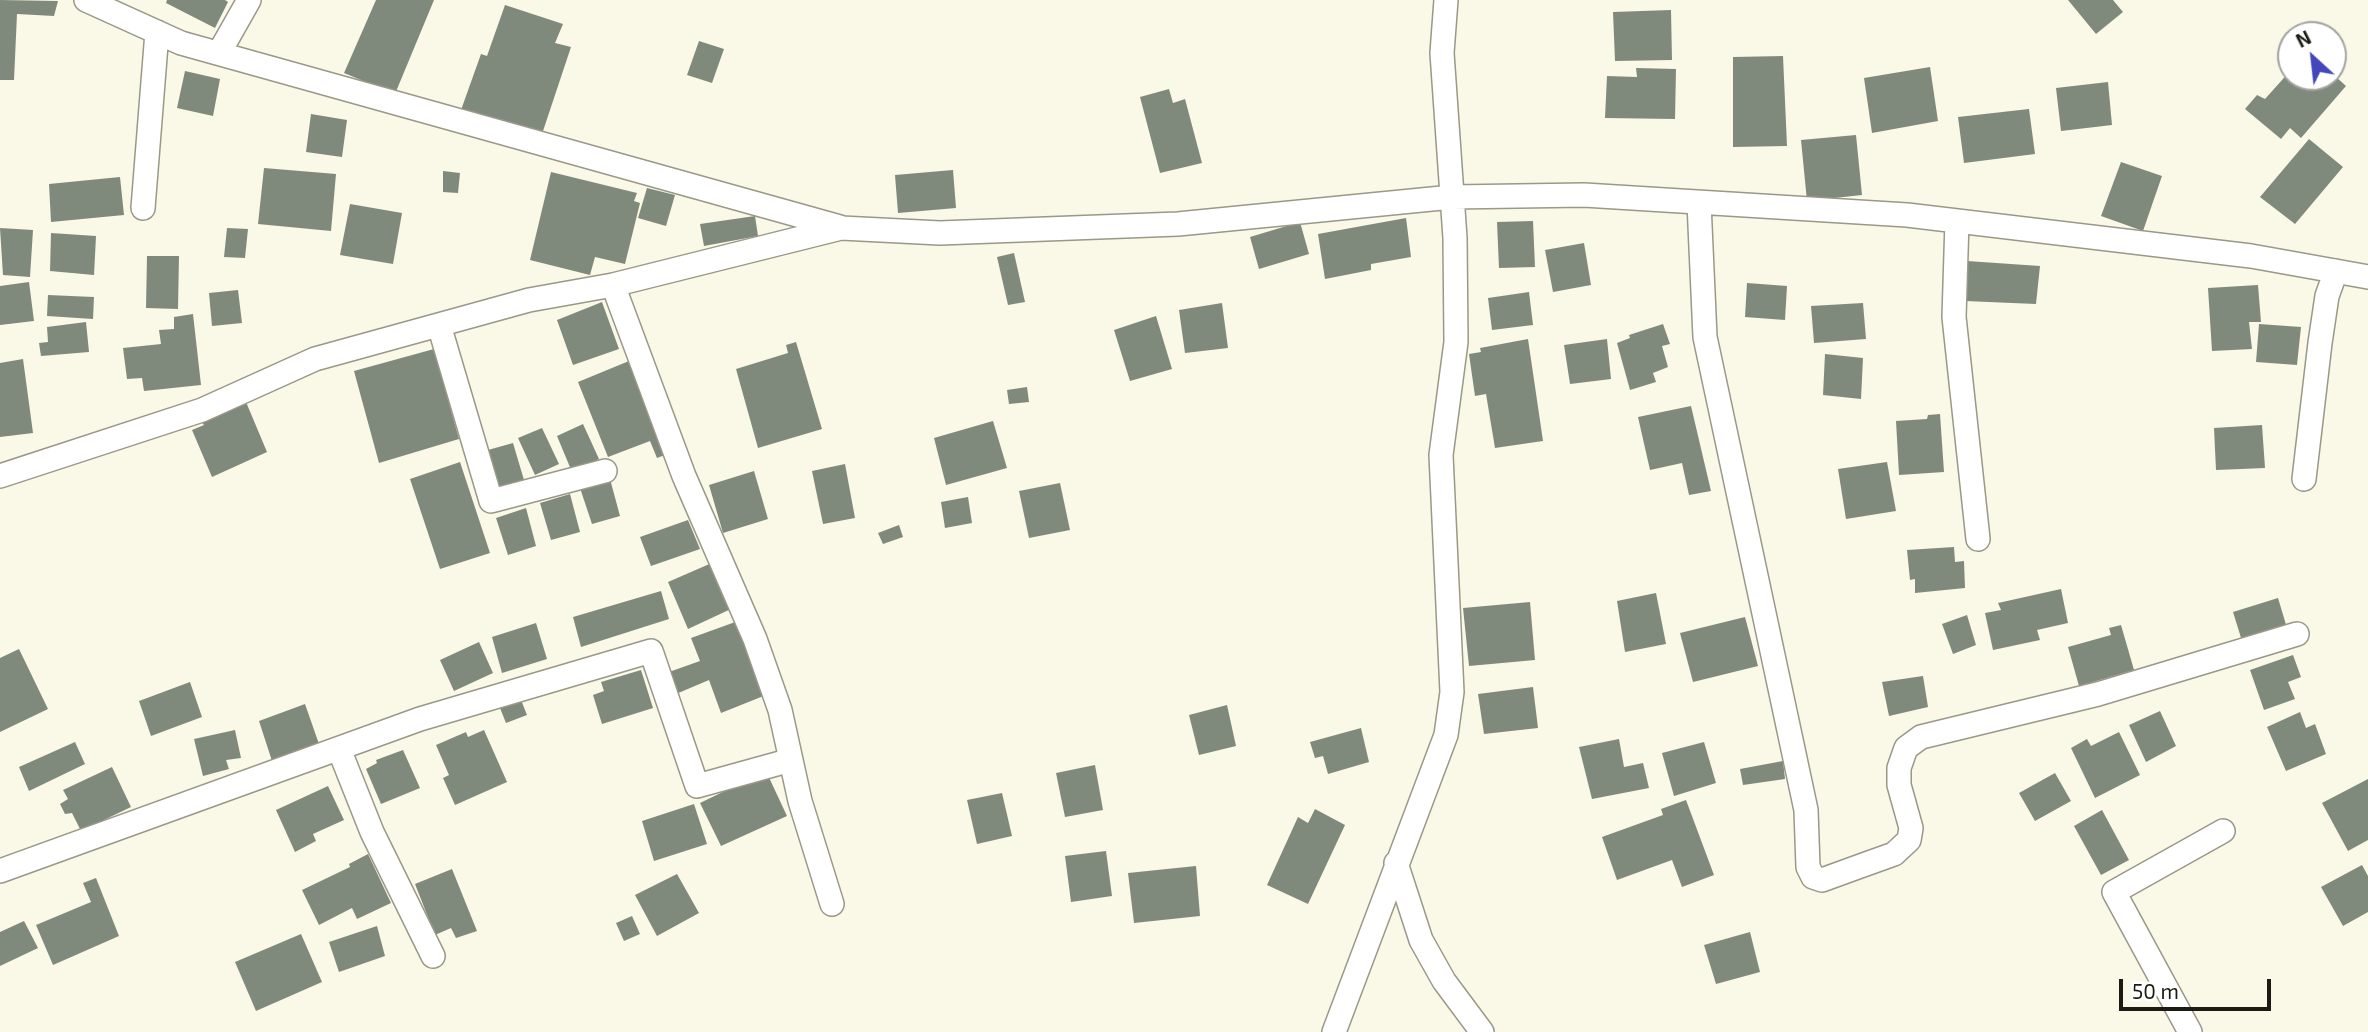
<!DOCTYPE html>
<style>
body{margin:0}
#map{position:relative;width:2368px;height:1032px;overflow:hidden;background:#faf8e7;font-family:"Exo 2",sans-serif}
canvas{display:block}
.north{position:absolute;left:2277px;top:21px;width:70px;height:70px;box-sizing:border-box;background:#fff;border:2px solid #a4a4a1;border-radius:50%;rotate:333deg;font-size:19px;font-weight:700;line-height:28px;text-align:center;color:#1b1b14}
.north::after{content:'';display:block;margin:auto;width:24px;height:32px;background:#4247bc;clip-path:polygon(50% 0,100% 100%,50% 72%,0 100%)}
.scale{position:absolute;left:2119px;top:979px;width:152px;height:32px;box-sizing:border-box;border:4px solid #1b1b14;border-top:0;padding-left:9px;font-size:21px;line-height:24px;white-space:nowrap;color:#1b1b14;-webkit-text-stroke:5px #fff;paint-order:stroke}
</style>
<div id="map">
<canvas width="2368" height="1032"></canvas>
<div class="north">N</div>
<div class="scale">50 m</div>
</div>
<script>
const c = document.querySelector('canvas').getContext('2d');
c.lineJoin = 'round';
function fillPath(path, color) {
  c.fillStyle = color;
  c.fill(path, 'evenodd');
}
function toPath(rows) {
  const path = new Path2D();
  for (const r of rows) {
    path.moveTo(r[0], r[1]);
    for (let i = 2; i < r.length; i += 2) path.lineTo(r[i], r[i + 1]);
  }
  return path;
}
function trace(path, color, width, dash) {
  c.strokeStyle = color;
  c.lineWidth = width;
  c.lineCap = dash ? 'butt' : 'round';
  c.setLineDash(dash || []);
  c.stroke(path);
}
fillPath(toPath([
 [0,0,58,1,54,16,17,14,14,80,0,80],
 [167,0,225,0,228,2,215,28,166,3],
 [376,0,434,0,395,94,344,73],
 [2068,0,2113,0,2123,12,2096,34],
 [505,5,563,24,555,43,571,47,541,137,461,110,481,54,487,56],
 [1671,10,1672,60,1615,61,1613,12],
 [699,41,724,49,712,83,687,75],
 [1783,56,1787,146,1733,147,1733,57],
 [1930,67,1938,121,1872,133,1864,78],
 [1636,68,1676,69,1675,119,1605,118,1607,76,1637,77],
 [2291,70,2291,77,2333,77,2333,74,2346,86,2301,138,2290,128,2281,139,2245,109,2257,95,2265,99],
 [185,71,220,79,213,116,177,108],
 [2108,82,2112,125,2061,131,2056,88],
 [1169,89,1173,103,1185,99,1202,163,1160,173,1140,97],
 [2029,109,2035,154,1964,163,1958,117],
 [311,114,347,120,342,157,306,152],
 [1856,135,1862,195,1807,201,1801,140],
 [2309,139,2343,167,2295,224,2260,197],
 [2121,162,2162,176,2143,231,2101,216],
 [264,168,336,174,331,231,258,224],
 [953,170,956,208,898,213,895,175],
 [443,171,460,173,458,193,443,192],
 [551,172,637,193,634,201,640,203,625,264,595,257,590,275,530,260],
 [120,177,124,215,51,222,49,184],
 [647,188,675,195,666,226,638,218],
 [350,204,402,213,393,264,340,255],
 [755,216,758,236,704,246,700,224],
 [1406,218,1411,257,1371,264,1371,270,1325,279,1318,234],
 [1533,221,1535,267,1499,268,1497,222],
 [1300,222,1309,254,1259,269,1250,237],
 [0,228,33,230,30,277,3,275],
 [227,228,248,229,245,258,224,257],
 [51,233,96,236,94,275,50,271],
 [1584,243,1591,285,1553,292,1545,250],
 [1014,253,1025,302,1008,305,997,257],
 [147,256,179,256,178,309,146,308],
 [1967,261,2040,266,2036,304,1965,301],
 [29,282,34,321,0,325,0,286],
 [1747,283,1787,286,1785,320,1745,317],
 [2258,285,2261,322,2249,322,2252,349,2212,351,2208,288],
 [238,290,242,323,212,326,209,293],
 [1529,292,1533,325,1492,330,1488,298],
 [48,295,94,297,93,319,47,316],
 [602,302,619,349,573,365,557,320],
 [1222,303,1228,348,1185,353,1179,310],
 [1863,303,1866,339,1814,343,1811,306],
 [193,314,201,385,144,391,142,378,127,379,123,348,161,344,159,330,174,329,174,317],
 [1156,316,1172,369,1130,381,1114,330],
 [86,322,89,352,41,356,39,343,48,342,47,327],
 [1663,324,1670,344,1662,346,1668,367,1653,373,1656,382,1630,390,1617,343,1630,338,1629,335],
 [2259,324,2301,327,2297,365,2256,362],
 [1528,339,1543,441,1495,448,1486,394,1475,396,1469,354,1481,352,1480,348],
 [1607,339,1611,379,1570,384,1564,345],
 [796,342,822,429,758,448,736,369,788,353,786,345],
 [434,349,459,439,379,463,354,371],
 [1825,354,1863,358,1861,399,1823,395],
 [23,359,33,433,0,437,0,363],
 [629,361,657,431,670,453,657,458,650,441,608,457,578,382],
 [1027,387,1029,402,1009,404,1007,390],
 [246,402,267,452,212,477,192,430,204,425,201,421],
 [1691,406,1711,491,1689,495,1682,463,1650,470,1638,417],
 [1940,414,1944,472,1899,475,1896,421,1927,419,1928,415],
 [993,421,1007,468,946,485,934,438],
 [583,424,599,459,572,472,557,436],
 [2262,425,2265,468,2216,470,2214,428],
 [542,428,559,464,535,475,518,438],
 [513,443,524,480,498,487,488,450],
 [460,462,490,553,440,569,410,479],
 [1887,462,1896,511,1846,519,1838,469],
 [845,464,855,518,823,524,812,471],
 [754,471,768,519,723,533,709,485],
 [610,479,620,516,592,524,580,488],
 [1060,483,1070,530,1029,538,1019,491],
 [570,494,580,532,551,540,540,503],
 [968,497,972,523,945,528,941,502],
 [526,508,536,546,508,555,496,518],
 [688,520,700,549,651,566,640,537],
 [899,525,903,537,883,544,878,533],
 [1954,547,1955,562,1964,561,1965,588,1915,593,1915,579,1910,580,1907,550],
 [714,562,733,608,688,629,668,582],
 [2061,589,2068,623,2037,630,2040,640,1993,650,1985,613,2001,610,1998,603],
 [661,591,669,619,581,647,573,617],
 [1656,593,1666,644,1625,652,1617,601],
 [2278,598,2287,628,2242,641,2233,612],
 [1530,602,1535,660,1469,666,1463,608],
 [1967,615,1976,645,1953,654,1942,624],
 [1745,617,1758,666,1693,682,1680,633],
 [738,621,766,695,721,713,709,680,676,694,669,672,700,661,691,638],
 [536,623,547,659,502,673,492,637],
 [2121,625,2134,670,2079,686,2068,647,2111,635,2109,628],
 [479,642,493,673,454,691,440,660],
 [19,649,48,709,0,732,0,658],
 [2293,655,2301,677,2288,682,2295,699,2264,710,2250,670],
 [641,670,653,708,602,724,593,695,604,691,601,682],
 [1923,676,1928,707,1889,716,1882,682],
 [190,682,202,717,151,736,139,701],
 [1533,687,1538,728,1484,734,1478,694],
 [519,695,527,715,506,723,498,703],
 [305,704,319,744,272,761,259,721],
 [1227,705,1236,746,1199,755,1189,715],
 [2160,711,2176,746,2146,762,2129,725],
 [2300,712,2306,728,2315,724,2326,754,2286,771,2267,727],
 [1361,728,1369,762,1328,774,1323,756,1315,758,1310,742],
 [235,730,241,758,226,760,229,769,203,776,194,739],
 [484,730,507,782,455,805,443,778,449,775,436,745,466,732,468,737],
 [2119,732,2140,775,2095,798,2071,748,2087,739,2091,746],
 [1619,739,1624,767,1643,763,1649,788,1592,799,1579,747],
 [75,742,85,764,29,791,19,767],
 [1704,742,1716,783,1674,796,1662,753],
 [403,750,420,788,381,804,366,769,377,763,376,760],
 [1783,761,1785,779,1743,785,1740,769],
 [1095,765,1103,810,1065,817,1056,773],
 [112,767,131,807,81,831,72,813,65,814,60,804,68,799,63,790],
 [766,771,787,816,721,846,700,803],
 [2055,773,2071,801,2035,821,2019,793],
 [2368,779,2368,840,2348,851,2322,803],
 [328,786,344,820,313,834,316,841,295,852,276,810],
 [1002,793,1012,836,977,844,967,800],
 [1686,800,1714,875,1682,887,1672,860,1617,880,1602,837,1663,815,1661,809],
 [694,804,707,844,654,861,642,821],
 [1315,809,1345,825,1308,904,1267,885,1298,817,1308,823],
 [2102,810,2129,860,2101,875,2074,826],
 [1106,851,1112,896,1071,902,1065,856],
 [368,854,391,903,357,919,352,908,319,925,302,890,350,867,349,864],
 [2362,865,2368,876,2368,912,2343,926,2321,887],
 [1196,866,1200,916,1134,923,1128,873],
 [452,869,477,931,456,938,451,928,435,935,415,884],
 [677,874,699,913,657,936,635,895],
 [96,878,119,936,53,965,36,925,91,902,83,883],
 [632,916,640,934,624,941,616,923],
 [24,921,38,948,0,966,0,932],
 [377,926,385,956,339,972,329,942],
 [1750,932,1760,972,1716,984,1704,945],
 [301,934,322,982,256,1011,235,962]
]), '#808a7c');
const minor = toPath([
 [86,0,181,43,840,227],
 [219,53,249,0],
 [1699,203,1705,337,1806,810,1808,867,1813,877,1822,880,1866,864,1894,854,1909,840,1911,828,1899,785,1899,768,1906,748,1921,737,2098,694,2297,634],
 [143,208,157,32],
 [1957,221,1954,317,1978,539],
 [613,285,684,476,755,639,780,710,800,801,832,904],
 [439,325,491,501,605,471],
 [0,476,202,410,315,359,529,300,613,285,841,228,940,233,1178,224,1452,197,1584,195,1907,215,2251,256,2368,277],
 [2304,479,2320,343,2327,296,2336,271],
 [339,749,372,832,433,956],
 [1396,863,1421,940,1444,981,1482,1032],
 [0,871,420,719,651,651,697,786,791,760],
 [1334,1032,1446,735,1452,692,1441,455,1456,342,1455,238,1442,53,1446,0],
 [2190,1032,2114,892,2223,831]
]);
trace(minor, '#9a9888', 26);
trace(minor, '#fff', 23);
</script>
